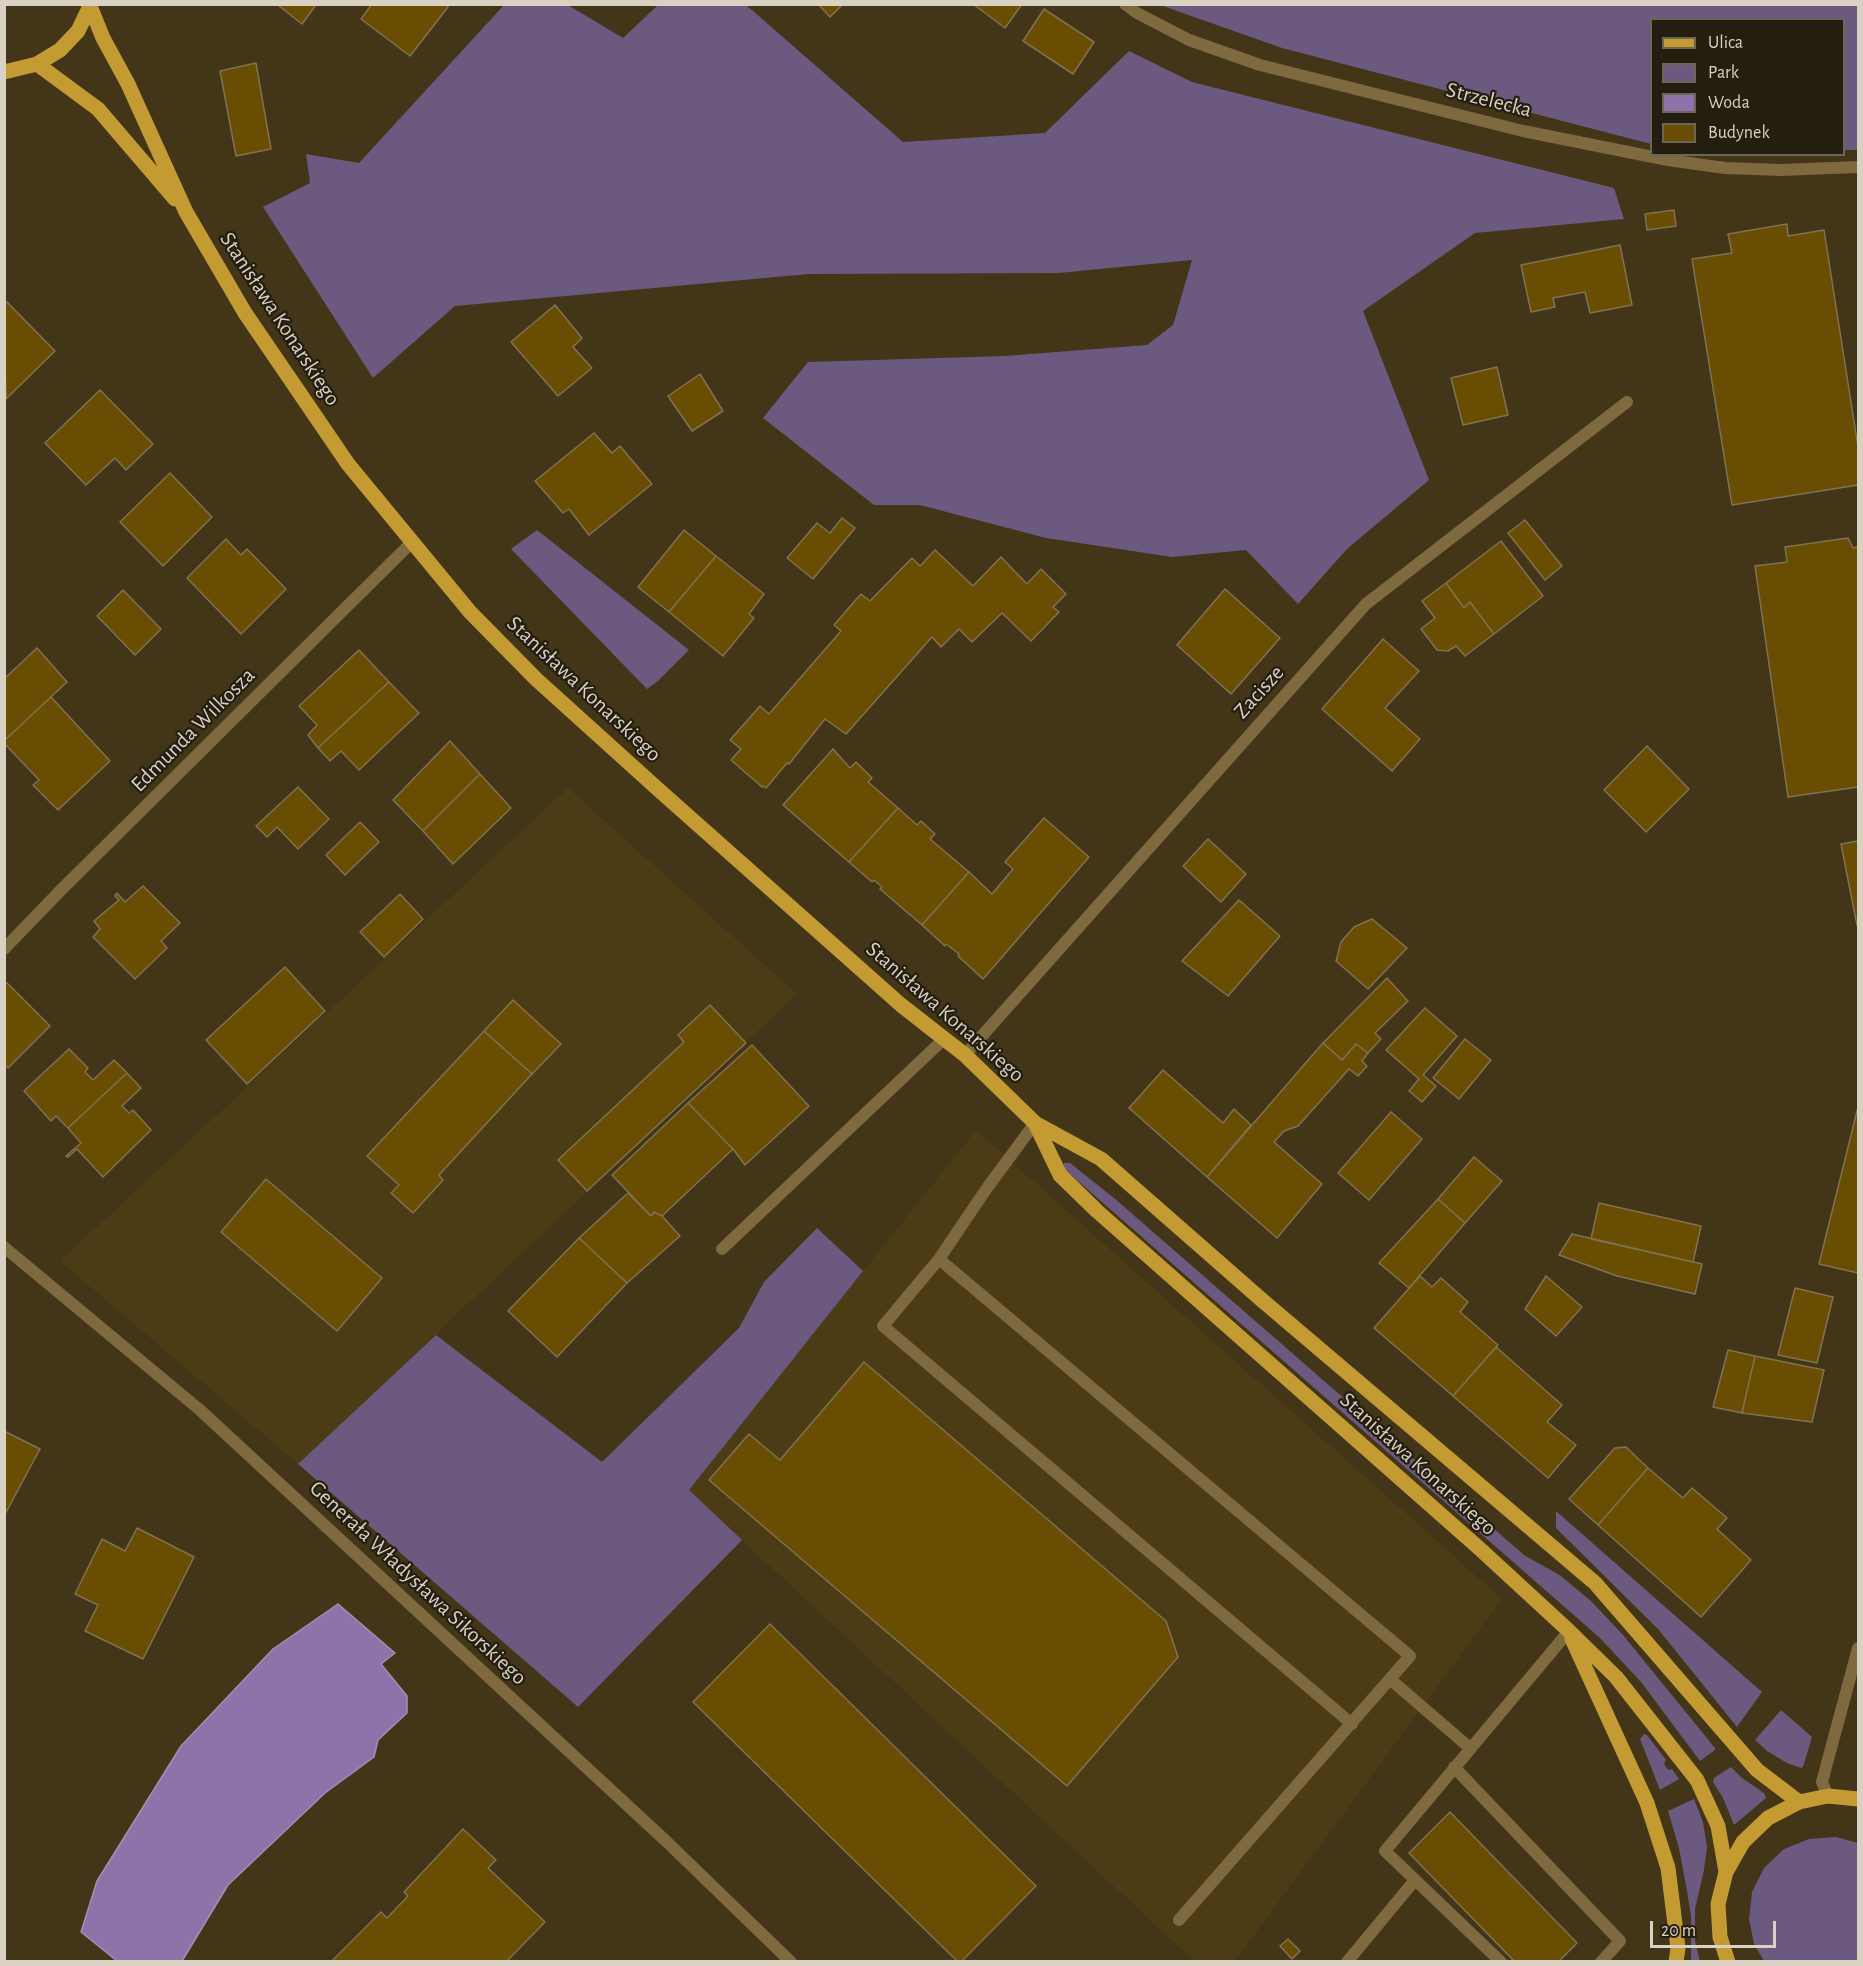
<!DOCTYPE html>
<meta charset="utf-8">
<style>
body{margin:0}
#map{position:relative;width:1863px;height:1966px;overflow:hidden;background:#423518;font-family:"Alegreya Sans",sans-serif}
canvas{display:block}
.frame{position:absolute;inset:0;border:6px solid #d9d1c1;pointer-events:none}
.legend{position:absolute;left:1650px;top:18px;width:195px;height:138px;box-sizing:border-box;background:#241e11;border:2px solid #6c6657;margin:0;padding:8px 10px;list-style:none;font-size:18px;color:#d9d1c1}
.legend li{display:flex;align-items:center;gap:12px;height:30px}
.legend b{width:30px;border:2px solid #6c6657}
.scale{position:absolute;left:1650px;top:1921px;width:126px;height:27px;box-sizing:border-box;border:3px solid #d9d1c1;border-top:0;padding-left:8px;font-size:18px;line-height:21px;white-space:nowrap;color:#d9d1c1;-webkit-text-stroke:4px #241e11;paint-order:stroke}
</style>
<div id="map">
<canvas width="1863" height="1966"></canvas>
<div class="frame"></div>
<ul class="legend">
<li><b style="height:8px;background:#c49b33"></b>Ulica</li>
<li><b style="height:16px;background:#6b597f"></b>Park</li>
<li><b style="height:16px;background:#8e73ab"></b>Woda</li>
<li><b style="height:16px;background:#684d02"></b>Budynek</li>
</ul>
<div class="scale">20 m</div>
</div>
<script>
const c = document.querySelector('canvas').getContext('2d');
c.lineJoin = 'round';
function fillPath(path, color) {
  c.fillStyle = color;
  c.fill(path, 'evenodd');
}
function toPath(rows) {
  const path = new Path2D();
  for (const r of rows) {
    path.moveTo(r[0], r[1]);
    for (let i = 2; i < r.length; i += 2) path.lineTo(r[i], r[i + 1]);
  }
  return path;
}
function trace(path, color, width, dash) {
  c.strokeStyle = color;
  c.lineWidth = width;
  c.lineCap = dash ? 'butt' : 'round';
  c.setLineDash(dash || []);
  c.stroke(path);
}
function write(font, color, halo, rows, align = 'center') {
  c.font = font + ' "Alegreya Sans",sans-serif';
  c.lineWidth = 4.5;
  c.setLineDash([]);
  c.textBaseline = 'middle';
  c.strokeStyle = halo;
  c.fillStyle = color;
  for (const [text, x, y, turn = 0] of rows) {
    c.save();
    c.translate(x, y);
    c.rotate((+turn || 0) * Math.PI / 180);
    c.textAlign = isNaN(turn) ? turn : align;
    if (halo) c.strokeText(text, 0, 0);
    c.fillText(text, 0, 0);
    c.restore();
  }
}
fillPath(toPath([
 [568,788,797,994,298,1464,60,1261],
 [976,1130,1502,1599,1235,1961,1194,1961,688,1490]
]), '#4c3c16');
fillPath(toPath([
 [745,4,903,142,1045,133,1129,51,1192,82,1614,188,1624,219,1475,233,1363,311,1429,480,1347,549,1298,604,1246,550,1172,557,1046,538,920,505,874,505,763,418,808,362,1004,356,1147,345,1173,325,1192,260,1059,273,809,274,455,306,373,378,263,207,310,183,306,154,359,163,504,5,568,5,623,38,658,5],
 [1160,5,1858,5,1858,150,1844,150,1844,20,1652,20,1651,144,1282,48],
 [537,530,689,650,658,681,647,689,511,549],
 [1064,1163,1070,1163,1114,1198,1524,1555,1561,1576,1592,1602,1623,1635,1715,1748,1715,1750,1700,1761,1641,1682,1600,1638,1063,1168],
 [817,1228,863,1271,689,1490,742,1540,578,1707,298,1464,436,1335,602,1462,739,1328,764,1282],
 [1556,1511,1762,1692,1737,1727,1658,1629,1556,1528],
 [1781,1710,1812,1737,1803,1767,1801,1768,1787,1763,1767,1751,1755,1740],
 [1644,1734,1647,1735,1666,1760,1664,1764,1668,1770,1672,1769,1679,1779,1660,1790,1640,1739],
 [1731,1767,1742,1778,1764,1793,1766,1798,1734,1825,1723,1798,1713,1782,1714,1778],
 [1694,1799,1703,1822,1707,1847,1704,1870,1695,1909,1695,1940,1700,1962,1691,1961,1691,1916,1687,1891,1679,1848,1668,1811],
 [1836,1837,1858,1843,1858,1961,1764,1961,1754,1944,1749,1919,1752,1892,1764,1868,1784,1849,1809,1839]
]), '#6b597f');
const water = toPath([
 [338,1604,395,1653,381,1664,407,1696,407,1713,378,1740,374,1757,325,1793,228,1885,182,1961,117,1961,81,1932,97,1881,181,1746,273,1649,338,1604]
]);
fillPath(water, '#8e73ab');
trace(water, '#a48fb2', 1.5);
const building = toPath([
 [280,4,316,4,316,5,302,24,279,6,280,4],
 [372,4,445,4,448,7,410,56,361,19,372,4],
 [818,4,843,4,830,17,818,4],
 [973,4,1022,4,1005,28,973,4],
 [1044,9,1094,42,1073,74,1023,41,1044,9],
 [256,63,271,149,236,156,220,71,256,63],
 [1674,210,1676,226,1647,230,1645,214,1674,210],
 [1787,224,1788,236,1824,230,1858,447,1858,485,1732,505,1692,259,1732,253,1728,234,1787,224],
 [1620,245,1632,305,1590,313,1585,292,1553,298,1555,307,1531,312,1521,265,1620,245],
 [7,302,55,351,6,399,4,304,7,302],
 [555,305,582,338,573,347,592,368,558,396,511,342,555,305],
 [1497,367,1508,415,1463,425,1451,378,1497,367],
 [700,374,723,411,692,431,668,396,700,374],
 [100,390,153,444,126,470,115,458,86,485,45,443,100,390],
 [594,433,612,453,620,446,652,484,589,535,569,509,563,513,535,481,594,433],
 [170,473,212,517,163,566,120,522,170,473],
 [842,518,855,528,813,579,787,558,817,523,830,533,842,518],
 [1525,520,1562,566,1545,580,1508,533,1525,520],
 [684,530,716,556,669,612,638,587,684,530],
 [1848,538,1853,548,1858,547,1858,787,1788,797,1755,566,1787,562,1785,547,1848,538],
 [226,539,241,555,247,549,286,589,241,634,187,578,226,539],
 [1501,541,1543,596,1494,634,1470,602,1464,608,1446,583,1501,541],
 [935,550,973,586,1001,557,1027,584,1041,569,1066,594,1053,607,1059,612,1031,641,1002,613,972,642,959,629,941,647,932,637,846,734,825,719,789,764,787,763,766,788,763,786,762,787,731,760,741,749,730,740,760,706,769,714,841,631,834,625,861,594,870,601,912,558,920,566,935,550],
 [716,556,764,594,749,614,754,618,723,656,669,612,716,556],
 [1446,583,1464,608,1470,602,1494,634,1465,656,1456,646,1448,651,1437,650,1421,629,1435,618,1422,601,1446,583],
 [1225,589,1280,638,1231,694,1177,645,1225,589],
 [123,590,161,629,135,655,97,616,123,590],
 [1383,639,1419,671,1385,708,1420,739,1392,771,1322,709,1383,639],
 [37,648,67,682,4,741,4,679,37,648],
 [359,650,389,682,318,748,308,735,317,725,299,706,359,650],
 [389,682,419,713,359,770,341,751,330,761,318,748,389,682],
 [51,697,110,761,58,810,33,785,39,780,4,743,4,741,51,697],
 [450,741,480,774,423,831,393,800,450,741],
 [1647,746,1689,789,1646,832,1604,790,1647,746],
 [833,749,850,768,856,762,872,778,868,782,898,808,849,862,783,805,833,749],
 [480,774,511,808,453,864,423,831,480,774],
 [298,787,329,819,298,849,277,827,267,837,256,826,298,787],
 [898,808,917,825,921,821,935,834,930,839,969,872,922,925,880,889,882,887,874,880,872,882,849,862,898,808],
 [1044,818,1089,857,983,979,958,956,959,954,946,944,945,946,922,925,969,872,992,894,1013,869,1005,862,1044,818],
 [360,822,379,842,345,875,326,855,360,822],
 [1208,839,1246,874,1221,902,1183,866,1208,839],
 [1858,841,1858,925,1857,925,1841,844,1858,841],
 [143,886,180,923,161,941,167,948,135,979,93,937,100,929,94,921,119,900,115,896,117,893,125,902,143,886],
 [400,894,423,919,384,957,360,932,400,894],
 [1239,900,1280,936,1228,996,1182,961,1239,900],
 [1372,919,1407,948,1368,989,1336,961,1341,942,1354,927,1372,919],
 [285,967,325,1011,247,1084,206,1040,285,967],
 [1387,978,1408,1001,1375,1033,1381,1039,1368,1053,1356,1044,1342,1060,1323,1043,1387,978],
 [7,983,50,1026,8,1068,4,1064,4,985,7,983],
 [513,1000,561,1044,532,1074,484,1031,513,1000],
 [710,1005,746,1043,587,1191,558,1160,684,1042,678,1035,710,1005],
 [1425,1008,1457,1036,1423,1075,1436,1086,1422,1102,1409,1091,1419,1079,1386,1050,1425,1008],
 [484,1031,532,1074,439,1175,443,1180,413,1213,391,1193,399,1185,367,1156,484,1031],
 [1465,1039,1491,1060,1459,1099,1433,1078,1465,1039],
 [1323,1043,1342,1060,1356,1044,1368,1053,1362,1061,1367,1066,1358,1076,1349,1069,1298,1126,1284,1131,1274,1142,1322,1184,1277,1238,1207,1177,1323,1043],
 [752,1045,809,1106,745,1165,733,1149,688,1103,752,1045],
 [69,1049,88,1068,85,1072,93,1080,114,1060,127,1073,68,1128,56,1116,51,1121,24,1091,69,1049],
 [1163,1070,1223,1123,1234,1109,1251,1125,1207,1177,1129,1108,1163,1070],
 [127,1073,141,1088,122,1106,129,1113,133,1110,151,1130,103,1177,77,1149,68,1157,66,1156,81,1143,68,1128,127,1073],
 [688,1103,733,1149,662,1216,654,1212,651,1216,612,1175,688,1103],
 [1858,1107,1858,1273,1819,1264,1858,1107],
 [1391,1112,1422,1139,1369,1200,1338,1173,1391,1112],
 [1474,1157,1502,1181,1465,1223,1438,1199,1474,1157],
 [266,1179,382,1278,337,1331,221,1232,266,1179],
 [628,1193,651,1216,654,1212,662,1216,680,1236,627,1283,579,1238,628,1193],
 [1438,1199,1465,1223,1409,1288,1379,1263,1438,1199],
 [1599,1203,1701,1226,1693,1262,1591,1239,1599,1203],
 [1572,1234,1702,1264,1695,1294,1617,1276,1559,1255,1572,1234],
 [579,1238,627,1283,557,1357,508,1311,579,1238],
 [1420,1276,1432,1287,1441,1278,1468,1302,1460,1312,1498,1345,1453,1396,1374,1328,1420,1276],
 [1546,1276,1582,1307,1556,1336,1525,1309,1546,1276],
 [1795,1288,1833,1297,1817,1363,1778,1355,1795,1288],
 [1496,1347,1562,1405,1547,1422,1576,1445,1548,1478,1453,1396,1496,1347],
 [1728,1350,1755,1356,1742,1413,1713,1407,1728,1350],
 [1755,1356,1824,1370,1812,1422,1742,1413,1755,1356],
 [864,1362,1166,1621,1178,1657,1067,1786,709,1480,749,1434,780,1460,864,1362],
 [4,1431,40,1449,4,1516,4,1431],
 [1626,1447,1648,1468,1598,1525,1569,1499,1615,1448,1626,1447],
 [1648,1468,1683,1498,1692,1488,1727,1518,1717,1529,1751,1560,1701,1617,1598,1525,1648,1468],
 [137,1528,194,1557,143,1659,85,1631,98,1605,75,1594,102,1539,125,1551,137,1528],
 [770,1624,1036,1886,961,1962,958,1962,693,1702,770,1624],
 [1450,1812,1577,1943,1558,1962,1515,1962,1409,1853,1450,1812],
 [463,1829,496,1860,488,1868,545,1922,506,1962,331,1962,381,1912,387,1918,408,1896,404,1892,463,1829],
 [1288,1939,1300,1951,1292,1959,1280,1946,1288,1939]
]);
fillPath(building, '#684d02');
trace(building, '#817253', 1.5);
trace(toPath([
 [1035,1123,987,1188,939,1259,883,1326,1352,1724],
 [722,1249,945,1038],
 [939,1259,1410,1656,1179,1920],
 [1391,1680,1470,1748],
 [1454,1767,1620,1941,1601,1962],
 [1347,1962,1415,1880],
 [1501,1962,1385,1851,1569,1631]
]), '#7e6a3e', 12);
trace(toPath([
 [1125,4,1137,13,1189,40,1260,65,1523,131,1668,160,1725,168,1781,170,1858,167],
 [4,949,60,891,412,542],
 [965,1055,1366,604,1627,402],
 [4,1247,200,1410,667,1842,791,1962],
 [1828,1796,1822,1782,1858,1648]
]), '#7e6a3e', 12);
trace(toPath([
 [90,6,103,38,128,84,186,212,245,313,348,464,470,612,536,679,660,791,901,1005,965,1055,1035,1123,1101,1159,1263,1301,1595,1583,1757,1770,1799,1802],
 [37,64,98,109,175,199],
 [4,72,37,64,60,50,78,31,91,4],
 [1035,1123,1060,1175,1097,1211,1480,1549,1569,1631,1616,1677,1697,1780,1718,1826,1726,1872],
 [1572,1639,1647,1803,1668,1868,1678,1948,1676,1962],
 [1728,1962,1720,1937,1718,1904,1726,1872,1743,1842,1768,1818,1799,1802,1828,1796,1858,1799]
]), '#c49b33', 15);
write('22px', '#d9d1c1', '#241e11', [
 ["Strzelecka",1489,100,14],
 ["Stanisława Konarskiego",280,319,57],
 ["Stanisława Konarskiego",584,689,43],
 ["Zacisze",1259,692,-48],
 ["Edmunda Wilkosza",193,730,-45],
 ["Stanisława Konarskiego",945,1012,41],
 ["Stanisława Konarskiego",1418,1464,42],
 ["Generała Władysława Sikorskiego",418,1583,43]
]);
</script>
